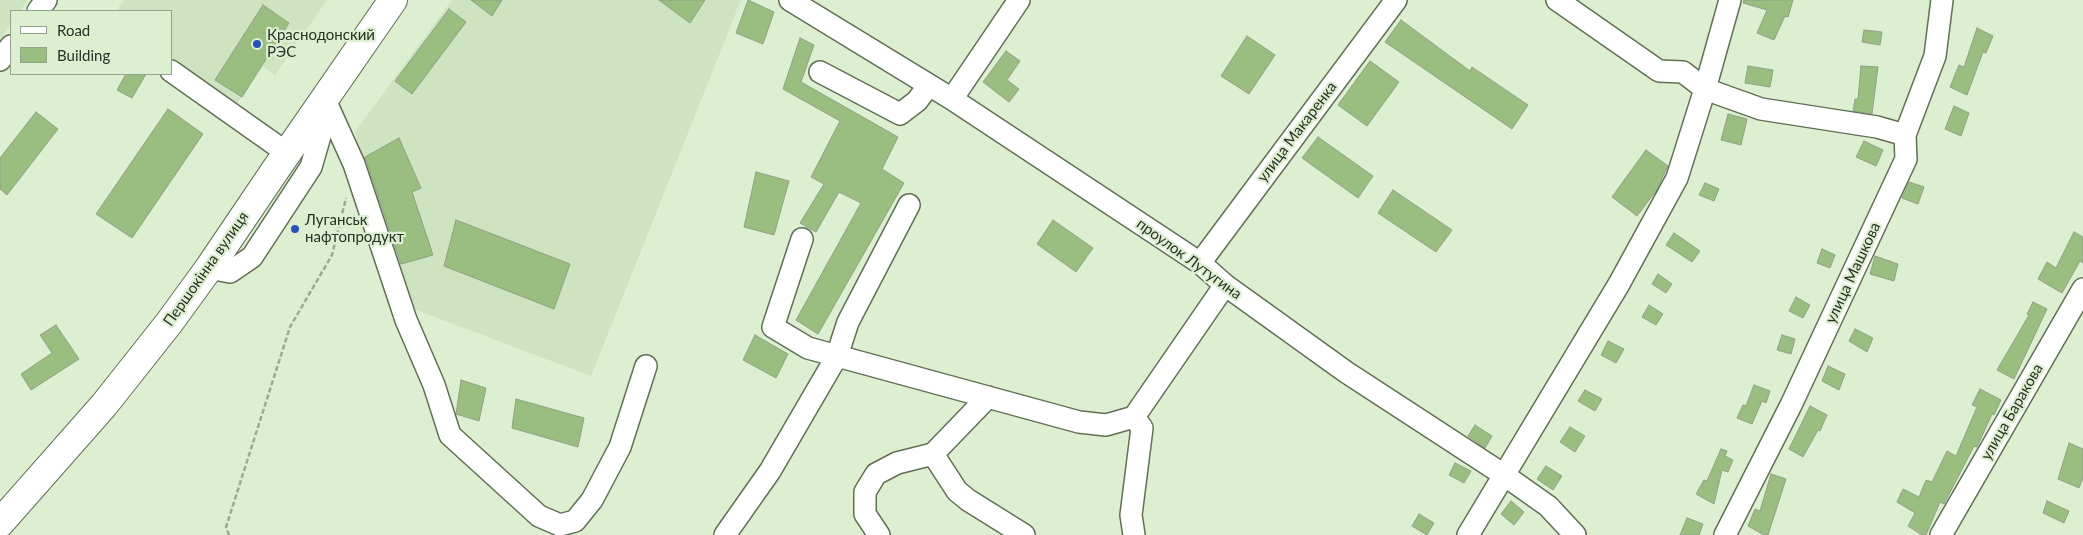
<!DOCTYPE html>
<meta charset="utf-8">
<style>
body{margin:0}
#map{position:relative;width:2083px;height:535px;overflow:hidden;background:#dcefd0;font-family:Lato,sans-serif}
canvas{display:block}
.legend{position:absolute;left:10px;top:10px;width:162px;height:65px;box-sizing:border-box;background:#dcefd0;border:1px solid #94a38b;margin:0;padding:6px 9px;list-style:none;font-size:15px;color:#293024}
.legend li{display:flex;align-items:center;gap:10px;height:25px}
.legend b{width:25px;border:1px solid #94a38b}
</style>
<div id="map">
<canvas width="2083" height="535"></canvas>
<ul class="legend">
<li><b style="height:6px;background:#fff"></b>Road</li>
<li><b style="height:14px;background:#9abe80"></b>Building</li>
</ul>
</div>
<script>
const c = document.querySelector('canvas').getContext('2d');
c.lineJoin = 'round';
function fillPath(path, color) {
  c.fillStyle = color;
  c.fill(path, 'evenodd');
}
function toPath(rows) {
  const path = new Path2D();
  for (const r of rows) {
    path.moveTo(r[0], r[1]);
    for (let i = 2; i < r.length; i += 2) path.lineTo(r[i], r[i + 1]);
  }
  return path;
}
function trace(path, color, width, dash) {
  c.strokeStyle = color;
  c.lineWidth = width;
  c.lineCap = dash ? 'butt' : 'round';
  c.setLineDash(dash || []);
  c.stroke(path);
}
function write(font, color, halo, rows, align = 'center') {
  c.font = font + ' Lato,sans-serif';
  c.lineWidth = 4.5;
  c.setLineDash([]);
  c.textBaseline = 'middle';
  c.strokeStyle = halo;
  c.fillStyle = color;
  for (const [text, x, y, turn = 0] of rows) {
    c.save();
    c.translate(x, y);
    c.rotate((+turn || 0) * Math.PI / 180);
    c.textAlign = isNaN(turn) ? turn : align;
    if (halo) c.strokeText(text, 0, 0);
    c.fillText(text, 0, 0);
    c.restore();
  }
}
fillPath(toPath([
 [0,0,28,0,20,11,11,11,11,23,0,39],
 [124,0,327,0,275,75,261,65,242,97,225,118,159,74,171,74,171,11,116,11],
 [452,0,741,0,591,376,406,306,355,132]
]), '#cee3bf');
const building = toPath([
 [471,0,502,0,492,16,471,0],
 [659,0,705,0,690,23,659,0],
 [748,0,774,12,763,44,736,33,748,0],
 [1744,0,1793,0,1788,17,1785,16,1774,40,1757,33,1767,10,1743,3,1744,0],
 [263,5,289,23,242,97,215,80,263,5],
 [449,9,466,22,412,94,395,81,449,9],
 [1401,20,1470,71,1472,67,1528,105,1512,129,1385,42,1401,20],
 [1977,28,1993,36,1986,53,1983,52,1967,95,1950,87,1959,65,1964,67,1977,28],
 [1864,30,1882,32,1880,45,1862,42,1864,30],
 [1247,36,1275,55,1249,94,1221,76,1247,36],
 [800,38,814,45,801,82,898,137,882,169,904,183,818,334,796,320,861,203,839,192,816,232,800,223,824,184,811,177,840,121,783,89,800,38],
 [1006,51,1020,61,1007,80,1019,89,1009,102,983,82,1006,51],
 [1370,61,1399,82,1367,126,1338,105,1370,61],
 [1748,66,1773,70,1770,87,1745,83,1748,66],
 [1861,66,1878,67,1872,114,1853,111,1855,99,1858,99,1861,66],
 [126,74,146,74,132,98,117,90,126,74],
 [1954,106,1969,113,1961,136,1945,129,1954,106],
 [168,109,203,134,132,238,96,214,168,109],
 [36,112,58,129,7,195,0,189,0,158,36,112],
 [1728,114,1747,119,1741,145,1721,140,1728,114],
 [1318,137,1373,176,1358,198,1302,158,1318,137],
 [399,138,421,188,412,192,433,255,401,264,365,157,399,138],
 [1864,141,1883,150,1876,166,1856,157,1864,141],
 [1646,150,1668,166,1656,191,1637,216,1612,197,1646,150],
 [756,172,789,181,774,235,744,227,756,172],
 [1909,182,1924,187,1918,204,1902,198,1909,182],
 [1705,183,1719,189,1714,201,1699,195,1705,183],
 [1393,190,1452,230,1436,252,1378,213,1393,190],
 [456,220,570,264,554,309,444,266,456,220],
 [1053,220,1093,248,1076,272,1037,244,1053,220],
 [2074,232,2083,237,2083,263,2080,261,2062,293,2038,279,2047,262,2056,268,2074,232],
 [1674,233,1700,251,1692,262,1666,245,1674,233],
 [1822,249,1835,255,1830,268,1817,263,1822,249],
 [1875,256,1898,264,1894,281,1870,274,1875,256],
 [1658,274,1672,284,1666,293,1652,284,1658,274],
 [1796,297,1810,305,1803,318,1789,311,1796,297],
 [2033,302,2047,309,2014,379,1997,370,2029,315,2027,314,2033,302],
 [1649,305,1663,314,1656,325,1642,317,1649,305],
 [56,325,79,359,31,390,21,374,52,353,40,335,56,325],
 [1855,329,1873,338,1867,352,1849,341,1855,329],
 [755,335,788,354,776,378,743,360,755,335],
 [1782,335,1795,339,1791,354,1777,350,1782,335],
 [1608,341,1624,349,1616,363,1601,355,1608,341],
 [1828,366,1845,374,1839,390,1822,381,1828,366],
 [461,380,486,388,479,421,456,414,461,380],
 [1754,385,1770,391,1766,403,1762,401,1752,424,1737,418,1743,405,1746,406,1754,385],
 [1980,389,2001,400,1994,415,1992,414,1977,447,1974,446,1944,504,1940,502,1926,535,1922,535,1908,526,1915,513,1897,502,1903,489,1919,497,1926,480,1932,482,1947,451,1956,456,1977,407,1972,405,1980,389],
 [1585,390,1602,399,1595,411,1578,401,1585,390],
 [516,399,584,418,578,447,512,428,516,399],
 [1810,406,1827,415,1820,431,1818,430,1803,457,1789,449,1810,406],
 [1475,425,1492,436,1485,448,1468,436,1475,425],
 [1570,427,1585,436,1575,452,1560,442,1570,427],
 [2069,443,2083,449,2083,478,2079,488,2058,479,2069,443],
 [1721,449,1727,451,1725,456,1733,460,1728,472,1722,470,1714,504,1696,494,1704,480,1707,481,1721,449],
 [1455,463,1471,471,1464,483,1449,475,1455,463],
 [1546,466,1562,476,1553,490,1537,479,1546,466],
 [1771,474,1786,479,1768,535,1764,535,1748,526,1755,509,1760,511,1771,474],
 [1511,501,1524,512,1514,525,1501,514,1511,501],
 [2047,501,2069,511,2064,523,2043,513,2047,501],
 [1419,514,1434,523,1427,535,1412,526,1419,514],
 [1687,518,1703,524,1699,535,1680,535,1687,518]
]);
fillPath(building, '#9abe80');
trace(building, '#90a184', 1);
const minor = toPath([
 [790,0,952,99,1200,263,1225,285,1346,372,1504,475,1548,506,1575,535],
 [1557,0,1659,71,1683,72,1705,89,1761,109,1877,127,1905,135],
 [38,11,46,0],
 [0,60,11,46],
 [171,71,287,153],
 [820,72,900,114,917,101,929,85],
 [952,99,1019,0],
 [325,100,354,164,406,320,434,385,450,435,539,516,560,525,575,521,592,500,620,447,646,366],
 [802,239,773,327,808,348,1079,422,1106,425,1134,417,1225,285],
 [1200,263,1396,0],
 [209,268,230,272,252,257,311,167,320,136,325,100],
 [1134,417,1142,428,1131,515,1134,535],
 [933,454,957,491,968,500,1024,535],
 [725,535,770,471,837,356,848,322,909,205],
 [879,535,865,514,865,492,876,474,897,463,933,454,988,397],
 [1468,535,1619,284,1677,178,1705,89,1730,0],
 [1725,535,1791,405,1906,159,1905,135,1935,56,1942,0],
 [1941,535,2083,289]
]);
const highway = toPath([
 [0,523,104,405,169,323,209,268,276,169,393,0]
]);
trace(minor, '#607055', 24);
trace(highway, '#607055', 30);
trace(toPath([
 [229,535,226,527,290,327,332,255,346,198]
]), '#9baa92', 2.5, [5, 2.5]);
trace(minor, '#fff', 21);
trace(highway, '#fff', 28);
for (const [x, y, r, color] of [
 [257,44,5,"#2850bf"],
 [295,229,5,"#2850bf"]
]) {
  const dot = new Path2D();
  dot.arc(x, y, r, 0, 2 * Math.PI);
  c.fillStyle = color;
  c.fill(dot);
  trace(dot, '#dcefd0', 2);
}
write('15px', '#293024', '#dcefd0', [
 ["Краснодонский",267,35],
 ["РЭС",267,52],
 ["Луганськ",305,220],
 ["нафтопродукт",305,237]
], 'left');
write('15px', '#293024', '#dcefd0', [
 ["улица Макаренка",1297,132,-53],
 ["проулок Лутугина",1189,259,36],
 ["Першокінна вулиця",206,269,-55],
 ["улица Машкова",1853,273,-65],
 ["улица Баракова",2012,412,-60]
]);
</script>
